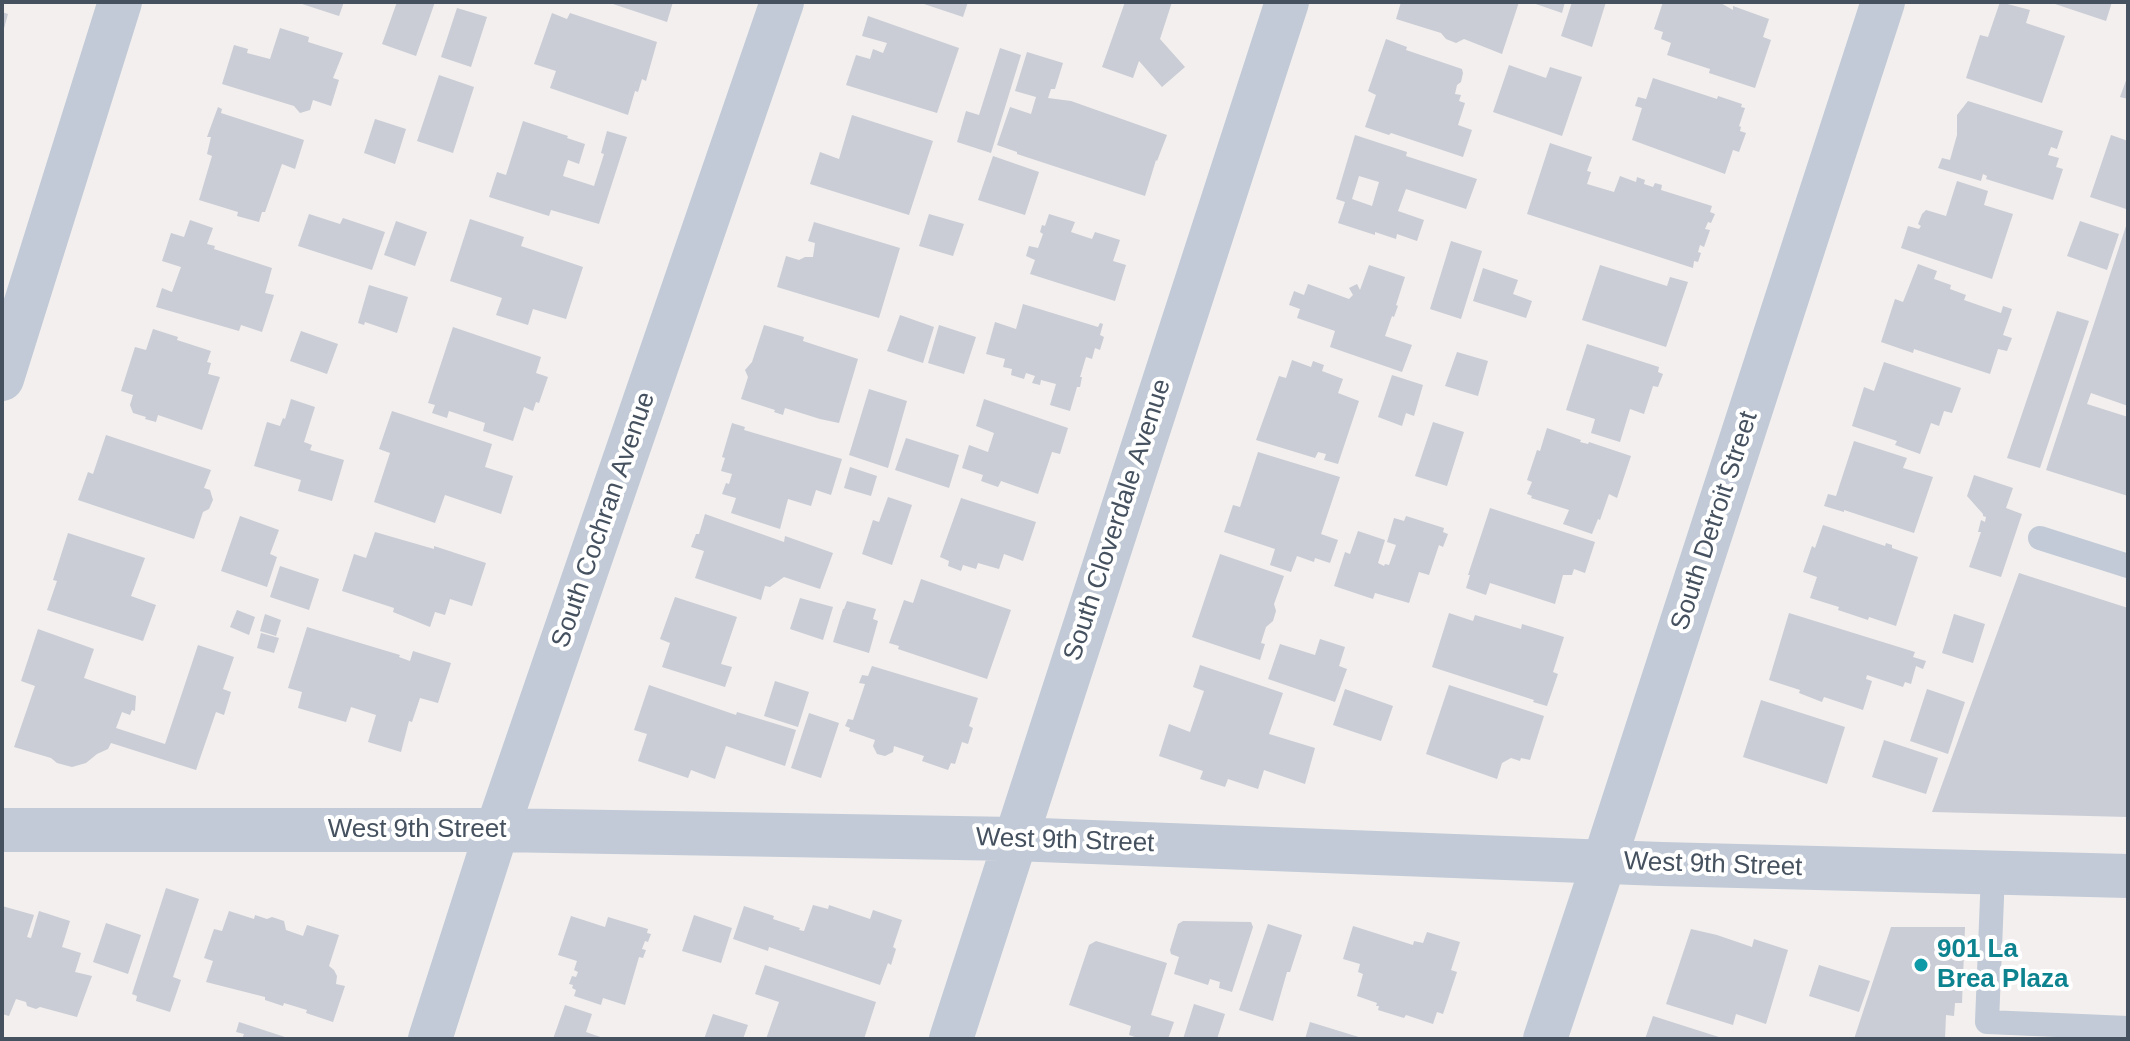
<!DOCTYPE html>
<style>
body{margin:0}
#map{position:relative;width:2130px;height:1041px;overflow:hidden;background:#f2efee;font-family:Arial,sans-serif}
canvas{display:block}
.frame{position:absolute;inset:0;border:4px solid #45515f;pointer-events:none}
</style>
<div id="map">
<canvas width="2130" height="1041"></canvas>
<div class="frame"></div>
</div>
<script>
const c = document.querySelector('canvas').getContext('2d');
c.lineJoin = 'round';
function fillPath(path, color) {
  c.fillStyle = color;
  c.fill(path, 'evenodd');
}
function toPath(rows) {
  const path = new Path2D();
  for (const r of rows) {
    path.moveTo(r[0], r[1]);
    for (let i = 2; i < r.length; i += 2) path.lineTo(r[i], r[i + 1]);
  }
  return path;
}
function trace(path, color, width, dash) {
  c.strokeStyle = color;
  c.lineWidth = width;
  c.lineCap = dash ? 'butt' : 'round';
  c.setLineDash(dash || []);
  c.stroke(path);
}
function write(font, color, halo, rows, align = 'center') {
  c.font = font + ' Arial,sans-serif';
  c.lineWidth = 8;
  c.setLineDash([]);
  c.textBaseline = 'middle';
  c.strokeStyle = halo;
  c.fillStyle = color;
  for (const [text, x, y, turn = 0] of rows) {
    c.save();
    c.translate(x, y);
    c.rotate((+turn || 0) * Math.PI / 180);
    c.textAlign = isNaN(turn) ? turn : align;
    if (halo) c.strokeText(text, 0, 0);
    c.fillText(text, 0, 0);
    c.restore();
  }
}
fillPath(toPath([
 [296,2,344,2,339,16],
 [397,2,414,2,422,4,422,2,435,2,416,56,382,44],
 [607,2,673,2,667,22],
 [918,2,968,2,963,17],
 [1125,2,1172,2,1160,39,1185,67,1162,87,1139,61,1133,78,1102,67],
 [1401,2,1519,2,1502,54,1464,39,1456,43,1446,39,1441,33,1396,19],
 [1530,2,1565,2,1562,13],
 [1572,2,1606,2,1592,47,1561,36],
 [1663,2,1685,4,1685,2,1719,2,1733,10,1733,6,1769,19,1763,37,1771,40,1755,88,1709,73,1710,69,1667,55,1671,43,1661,39,1663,32,1654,29],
 [2000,2,2030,10,2026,23,2065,36,2042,103,1966,78,1980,35,1988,37],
 [2049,2,2112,2,2106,21],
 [457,8,487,17,471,67,441,57],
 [2,12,8,14,3,32,2,32],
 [552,13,567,19,570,13,657,42,646,81,642,79,638,92,635,91,628,115,550,88,556,71,534,64],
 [868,16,959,48,937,113,846,85,856,55,870,59,873,49,883,53,887,43,862,36],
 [280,28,309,37,308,42,343,53,333,78,339,80,331,106,313,100,310,110,300,113,294,106,222,84,234,45,248,49,247,53,270,59],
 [1386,39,1407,47,1406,50,1462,69,1463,73,1461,82,1457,85,1455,94,1461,95,1459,101,1465,103,1458,125,1472,130,1463,157,1391,133,1389,135,1365,127,1376,95,1368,91],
 [1000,48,1021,55,991,153,957,142,966,111,979,115],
 [1027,52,1063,63,1055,89,1051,89,1048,98,1071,101,1167,135,1157,161,1156,160,1145,196,1017,154,1017,152,997,145,1010,107,1031,114,1036,97,1015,91],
 [1509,65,1546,78,1550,67,1582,77,1562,136,1493,112],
 [439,75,474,87,453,153,417,141],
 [2128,75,2128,99,2120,97],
 [1653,78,1717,99,1718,96,1742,104,1741,107,1745,108,1739,126,1741,127,1740,131,1746,133,1739,152,1733,150,1725,174,1632,140,1642,108,1635,106,1638,97,1646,99],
 [1968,101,2063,131,2057,149,2051,147,2048,155,2059,158,2056,167,2063,169,2053,200,1986,179,1987,176,1983,174,1981,181,1938,168,1942,158,1950,160,1957,135,1957,115],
 [218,107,222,109,221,113,304,140,295,169,282,164,265,212,262,212,259,222,237,216,238,212,199,200,212,156,207,154,211,137,207,137],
 [852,115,933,141,909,215,810,184,820,152,839,159],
 [375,119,406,129,395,164,364,153],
 [523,121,568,136,567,138,585,144,579,164,568,160,563,176,594,186,604,154,601,153,607,131,627,137,599,224,551,210,549,216,489,197,497,172,506,175],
 [1355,135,1407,152,1406,156,1477,179,1466,209,1406,189,1398,211,1424,220,1417,241,1397,234,1396,239,1375,232,1375,235,1338,223,1345,202,1336,199],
 [1359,176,1379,182,1372,206,1352,199],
 [2111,135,2128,141,2128,202,2126,209,2090,197],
 [1550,143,1592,157,1587,171,1591,172,1587,184,1614,192,1620,176,1636,182,1637,177,1645,180,1644,184,1653,187,1655,183,1662,185,1661,190,1712,206,1710,212,1715,214,1711,223,1708,222,1705,229,1710,230,1704,247,1700,245,1698,252,1701,253,1698,262,1694,261,1693,268,1527,214],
 [993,156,1039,172,1025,215,978,200],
 [1957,181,1988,191,1984,205,2013,214,1992,279,1901,248,1908,226,1919,229,1921,226,1918,224,1922,214,1926,210,1946,216],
 [309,214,340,224,343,218,385,232,372,270,298,246],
 [929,214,964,224,953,256,919,246],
 [1049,214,1075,222,1071,232,1092,239,1095,232,1120,240,1113,261,1126,265,1115,301,1030,274,1035,260,1026,256,1029,246,1038,248,1043,234,1040,232,1042,225,1045,226],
 [470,219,524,237,521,246,583,267,566,319,533,309,528,325,496,315,502,298,450,281],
 [190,220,213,228,207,244,215,246,214,249,272,268,265,293,274,295,262,332,241,325,239,331,156,307,162,288,172,292,181,267,162,261,171,233,184,237],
 [396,221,427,232,415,266,384,255],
 [2080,221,2119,234,2107,270,2067,256],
 [814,222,900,248,879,318,777,287,786,256,799,260,805,257,813,257,815,243,808,241],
 [2127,223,2128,406,2091,393,2087,404,2128,417,2128,496,2046,470],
 [1451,241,1482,251,1461,319,1430,309],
 [1918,264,1937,271,1934,279,1951,285,1950,289,1966,295,1964,300,2001,313,2003,306,2012,309,2003,335,2012,338,2007,351,1998,349,1990,374,1914,349,1913,353,1881,342,1895,299,1903,302],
 [1369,265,1405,277,1396,305,1398,306,1394,317,1392,316,1385,336,1412,345,1402,372,1330,347,1335,331,1297,318,1300,309,1289,305,1294,291,1304,295,1308,284,1349,299,1353,295,1349,288,1357,284,1360,290],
 [1600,265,1667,286,1670,277,1688,282,1666,347,1582,320],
 [1483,268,1518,280,1513,294,1532,301,1526,318,1473,301],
 [369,285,408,297,397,333,365,322,364,325,358,323],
 [1023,304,1098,327,1100,323,1103,324,1100,335,1104,337,1100,350,1095,348,1092,359,1086,357,1080,377,1082,377,1080,387,1077,387,1070,411,1050,405,1056,384,1041,380,1040,385,1032,383,1035,376,1026,373,1024,379,1011,375,1012,369,1003,367,1005,359,986,354,995,322,1016,329],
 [2057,311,2089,321,2040,468,2007,458],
 [900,315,934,327,923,363,887,351],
 [764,325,804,337,803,341,858,359,839,423,820,419,785,408,783,415,774,412,775,410,741,399,748,377,745,370,752,362],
 [939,325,976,337,964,374,928,363],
 [453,327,541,357,536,373,548,377,539,403,536,402,533,411,524,407,513,441,483,431,485,423,449,411,447,418,432,413,435,405,428,403],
 [153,329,178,337,177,340,211,351,207,362,211,363,208,374,220,377,202,430,158,415,156,422,145,419,146,417,133,413,130,405,133,395,121,391,135,347,146,350],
 [301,331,338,344,327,374,290,361],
 [1587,344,1659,367,1658,372,1663,374,1658,387,1653,386,1644,414,1630,409,1620,442,1591,433,1595,419,1566,410],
 [1457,352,1488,361,1478,396,1445,386],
 [1292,360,1311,367,1313,361,1324,365,1322,371,1343,379,1338,393,1359,401,1338,464,1324,460,1326,454,1318,452,1315,458,1256,440,1279,376,1286,378],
 [1884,362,1961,388,1952,413,1944,411,1939,426,1931,423,1920,454,1895,445,1897,441,1852,426,1864,387,1874,391],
 [1392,375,1423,385,1414,416,1406,413,1402,426,1378,417],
 [869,389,907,401,888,468,849,455],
 [291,399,315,407,304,442,312,445,310,450,344,460,332,501,298,491,301,480,254,466,267,422,280,426,283,418,285,419],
 [984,399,1068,428,1060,454,1052,452,1038,494,1001,481,998,487,981,481,983,475,962,468,969,445,988,452,994,433,976,426],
 [392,411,492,444,485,467,513,476,501,514,445,495,435,523,374,502,390,453,379,449],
 [1433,422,1464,432,1447,486,1415,476],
 [732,423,745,427,744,430,842,459,831,495,816,490,811,506,788,499,780,529,731,513,736,498,722,494,726,483,729,484,732,474,721,471,725,458,722,457],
 [1547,428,1581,440,1580,442,1588,444,1589,442,1631,456,1617,498,1609,494,1600,520,1598,519,1592,534,1563,524,1569,510,1531,498,1532,496,1527,494,1532,482,1527,480,1537,450,1540,451],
 [106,435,211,470,204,488,210,490,213,500,209,509,203,512,194,539,78,500,88,472,93,474],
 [906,438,959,455,949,488,895,470],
 [1854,441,1907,458,1903,468,1933,477,1914,533,1844,510,1844,512,1824,506,1828,494,1836,496],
 [1258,452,1340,477,1321,534,1338,540,1330,563,1315,558,1314,562,1297,556,1291,572,1270,565,1275,549,1224,532,1233,505,1240,507],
 [850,467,877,476,871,496,844,488],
 [1974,475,2013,488,2006,508,2022,514,2001,577,1969,567,1981,532,1978,532,1981,520,1985,522,1986,517,1983,516,1983,514,1967,496],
 [888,497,912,505,892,565,862,554,873,520,879,522],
 [961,498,1036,522,1023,561,1004,554,999,569,978,563,976,569,963,565,961,571,948,566,949,561,940,557],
 [1490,508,1595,542,1585,573,1574,569,1572,575,1563,575,1555,604,1490,583,1486,595,1466,588,1470,575,1468,575],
 [705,514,784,542,785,536,833,553,820,589,784,577,770,587,765,586,761,600,695,578,704,551,691,547,696,534,699,534],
 [240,516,279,530,270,554,277,557,267,587,221,571],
 [1406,516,1444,528,1443,532,1448,534,1443,547,1439,545,1429,575,1419,572,1409,603,1375,593,1373,599,1334,586,1345,552,1350,554,1358,531,1385,540,1378,563,1384,566,1385,564,1389,565,1396,545,1387,542,1394,518,1404,521],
 [1823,525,1885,546,1886,543,1892,545,1892,548,1918,557,1896,626,1869,617,1868,620,1838,610,1839,607,1810,598,1817,577,1803,572,1812,546,1815,548],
 [375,532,434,549,434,546,486,563,472,606,450,599,445,615,435,612,430,627,393,612,394,608,342,591,354,554,366,558],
 [68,533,145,558,131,596,156,605,143,641,47,610,57,581,53,580],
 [1220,554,1284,576,1274,604,1276,611,1273,621,1266,627,1261,643,1265,644,1260,660,1192,637],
 [280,566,319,579,309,610,270,597],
 [2019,573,2128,608,2128,817,1932,812],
 [921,579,1011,610,987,679,898,649,899,646,889,643,904,600,913,603],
 [675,597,737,617,721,664,732,667,725,687,662,667,670,643,660,639],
 [800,598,833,607,823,640,790,629],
 [847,601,876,609,873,619,878,621,869,653,833,642,843,609,844,609],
 [237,610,255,617,249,635,230,627],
 [1449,613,1473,621,1475,615,1521,629,1522,624,1564,637,1553,672,1558,674,1547,706,1533,702,1534,700,1432,667],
 [1789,613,1915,652,1913,657,1926,661,1923,669,1916,666,1911,684,1905,682,1903,687,1867,675,1866,679,1872,681,1863,710,1824,697,1822,702,1799,693,1800,690,1769,680],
 [265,614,281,620,276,636,260,631],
 [1954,614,1985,624,1973,663,1942,653],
 [307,627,400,655,399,657,410,661,413,651,451,663,438,703,420,698,412,722,409,721,401,752,368,742,376,715,351,707,346,722,298,708,302,692,288,688],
 [38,629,94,649,84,678,136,696,135,711,132,710,130,715,122,712,116,728,165,744,198,645,234,657,223,689,231,692,224,715,216,712,196,770,111,743,108,749,97,754,86,763,72,767,57,763,51,758,14,747,35,686,21,681],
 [261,633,279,638,274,653,257,648],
 [1320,639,1345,647,1339,666,1347,669,1335,702,1268,679,1280,644,1315,655],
 [1200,665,1283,693,1269,734,1315,748,1305,784,1264,770,1258,789,1228,779,1225,787,1200,779,1203,771,1159,756,1169,724,1190,732,1204,691,1193,687],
 [872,666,978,698,969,726,973,728,968,744,962,742,955,764,951,763,948,770,922,761,924,756,894,746,893,752,885,756,877,754,873,746,875,740,849,731,850,728,845,726,848,719,853,720,865,684,859,683,862,675,868,676],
 [775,681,809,692,798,727,764,716],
 [649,685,736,715,737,712,796,730,785,766,726,746,715,779,691,770,688,778,638,761,647,734,634,730],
 [1449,685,1544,716,1530,760,1521,758,1520,761,1511,758,1502,763,1497,779,1426,754],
 [1345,689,1393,706,1381,741,1333,725],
 [1927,689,1965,702,1948,754,1910,741],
 [1761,700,1845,727,1827,784,1743,757],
 [809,713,839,723,821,778,791,768],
 [1884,740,1938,758,1926,794,1872,777],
 [166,888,199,899,173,977,181,980,170,1012,136,1001,137,996,132,994],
 [813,905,828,909,829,905,870,919,873,910,902,920,893,947,896,949,891,965,888,963,880,985,769,947,768,951,733,939,744,906,774,916,773,919,800,928,799,930,804,931],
 [2,906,34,915,27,937,31,938,39,911,70,921,62,947,81,953,75,972,92,976,77,1017,40,1007,36,1009,27,1006,26,1002,16,999,9,1016,2,1014],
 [229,911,254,919,255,915,267,919,272,917,284,921,286,930,303,936,307,925,339,935,329,966,334,970,337,976,336,984,345,986,333,1022,306,1013,307,1010,284,1003,283,1006,265,1000,265,997,206,982,213,961,204,958,214,929,222,931],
 [694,915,732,928,721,963,682,951],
 [571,916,605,927,608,917,648,929,647,933,651,934,648,942,645,941,642,949,646,950,643,958,639,957,625,1005,603,998,601,1005,574,996,576,990,572,988,573,985,569,984,572,976,576,977,578,972,574,970,577,961,558,955],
 [1183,921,1251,922,1253,927,1232,992,1219,988,1220,982,1210,979,1208,985,1174,974,1179,957,1171,954,1170,950,1178,924],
 [106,923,141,935,128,974,93,962],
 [1268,924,1302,935,1290,972,1287,972,1273,1021,1239,1010],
 [1353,926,1413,945,1414,941,1423,943,1427,932,1460,942,1451,970,1457,972,1443,1014,1437,1012,1433,1024,1406,1015,1404,1018,1378,1010,1379,1006,1376,1006,1377,1003,1357,996,1363,974,1358,972,1360,964,1343,959],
 [1891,927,1965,927,1962,1003,1955,1003,1954,1016,1946,1015,1945,1039,1854,1039],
 [1691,929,1717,935,1752,947,1754,939,1788,950,1766,1024,1736,1014,1733,1025,1666,1004],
 [1096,941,1167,963,1151,1015,1174,1022,1168,1039,1141,1039,1129,1035,1131,1026,1069,1005,1089,945],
 [765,965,876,1002,864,1039,766,1039,779,1002,755,994],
 [1819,965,1870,981,1859,1012,1809,996],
 [1194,1004,1225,1014,1217,1039,1183,1039],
 [565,1005,592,1014,586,1032,606,1039,553,1039],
 [713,1014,748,1025,743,1039,704,1039],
 [1653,1016,1722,1038,1721,1039,1645,1039],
 [239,1022,288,1038,288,1039,242,1039,244,1034,236,1032],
 [1310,1022,1362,1038,1362,1039,1305,1039]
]), '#cacdd5');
trace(toPath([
 [2040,538,2128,566],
 [1993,873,1987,1022,2128,1028]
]), '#c1cad6', 24);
trace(toPath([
 [2,379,120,2],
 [2,830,497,830,1014,839,1661,864,2128,876],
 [430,1039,497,830,782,2],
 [951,1039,1287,2],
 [1545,1039,1604,862,1883,2]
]), '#c1cad6', 44);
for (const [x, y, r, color] of [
 [1921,965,8,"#0f9aa8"]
]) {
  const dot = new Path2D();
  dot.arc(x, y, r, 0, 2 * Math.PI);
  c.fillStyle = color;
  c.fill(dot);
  trace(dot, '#fff', 3);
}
write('26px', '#45515f', '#fff', [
 ["South Cochran Avenue",604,520,-71],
 ["South Cloverdale Avenue",1118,520,-72],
 ["South Detroit Street",1715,521,-72],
 ["West 9th Street",417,830],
 ["West 9th Street",1065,841,2],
 ["West 9th Street",1713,865,2]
]);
write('bold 26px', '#0d838f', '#fff', [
 ["901 La",1937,950],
 ["Brea Plaza",1937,980]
], 'left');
</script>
